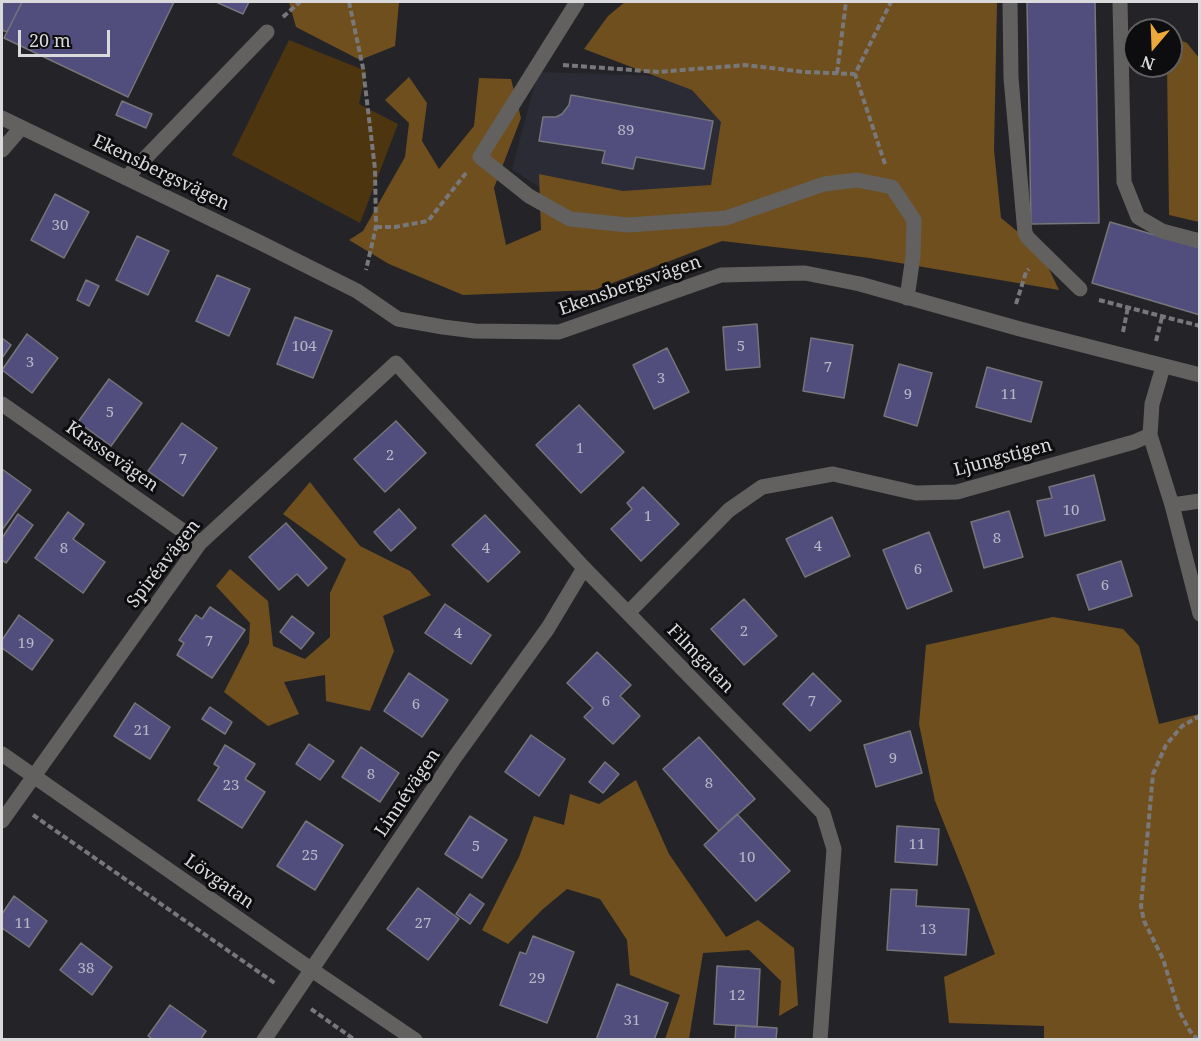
<!DOCTYPE html>
<meta charset="utf-8">
<style>
body{margin:0}
#map{position:relative;width:1201px;height:1041px;overflow:hidden;background:#242428;font-family:"Noto Serif",serif}
canvas{display:block}
.frame{position:absolute;inset:0;border:3px solid #dadadd;pointer-events:none}
.north{position:absolute;left:1123px;top:18px;width:60px;height:60px;box-sizing:border-box;background:#0d0d0f;border:2px solid #5f5f61;border-radius:50%;rotate:199deg;font-size:16px;font-weight:700;line-height:24px;text-align:center;color:#dadadd}
.north::after{content:'';display:block;margin:auto;width:21px;height:27px;background:#eda83b;clip-path:polygon(50% 0,100% 100%,50% 72%,0 100%)}
.scale{position:absolute;left:18px;top:30px;width:92px;height:27px;box-sizing:border-box;border:3px solid #dadadd;border-top:0;padding-left:8px;font-size:18px;line-height:21px;white-space:nowrap;color:#dadadd;-webkit-text-stroke:4px #0d0d0f;paint-order:stroke}
</style>
<div id="map">
<canvas width="1201" height="1041"></canvas>
<div class="frame"></div>
<div class="north">N</div>
<div class="scale">20 m</div>
</div>
<script>
const c = document.querySelector('canvas').getContext('2d');
c.lineJoin = 'round';
function fillPath(path, color) {
  c.fillStyle = color;
  c.fill(path, 'evenodd');
}
function toPath(rows) {
  const path = new Path2D();
  for (const r of rows) {
    path.moveTo(r[0], r[1]);
    for (let i = 2; i < r.length; i += 2) path.lineTo(r[i], r[i + 1]);
  }
  return path;
}
function trace(path, color, width, dash) {
  c.strokeStyle = color;
  c.lineWidth = width;
  c.lineCap = dash ? 'butt' : 'round';
  c.setLineDash(dash || []);
  c.stroke(path);
}
function write(font, color, halo, rows, align = 'center') {
  c.font = font + ' "Noto Serif",serif';
  c.lineWidth = 6;
  c.setLineDash([]);
  c.textBaseline = 'middle';
  c.strokeStyle = halo;
  c.fillStyle = color;
  for (const [text, x, y, turn = 0] of rows) {
    c.save();
    c.translate(x, y);
    c.rotate((+turn || 0) * Math.PI / 180);
    c.textAlign = isNaN(turn) ? turn : align;
    if (halo) c.strokeText(text, 0, 0);
    c.fillText(text, 0, 0);
    c.restore();
  }
}
fillPath(toPath([
 [538,72,843,82,863,172,569,207,512,169]
]), '#2b2b35');
fillPath(toPath([
 [289,40,366,71,359,104,398,124,360,223,232,155]
]), '#4d3510');
fillPath(toPath([
 [289,2,399,2,395,46,360,60,296,27],
 [625,2,997,2,994,150,1001,218,1040,250,1059,290,870,258,722,241,594,290,463,295,389,264,349,240,363,231,405,157,409,123,385,100,409,77,427,103,422,141,439,169,474,126,479,78,511,79,521,118,494,188,506,245,541,230,539,174,623,191,711,185,721,122,692,90,584,49,608,16],
 [1171,36,1187,43,1199,58,1199,222,1169,215,1167,66,1171,66],
 [310,482,360,546,410,571,431,595,383,616,394,651,370,711,326,701,325,675,284,682,299,714,268,726,224,692,249,643,250,623,216,586,230,569,268,601,273,646,305,659,330,637,330,593,346,559,283,514],
 [1053,617,1123,629,1139,646,1159,724,1199,714,1199,1039,1044,1039,1044,1026,949,1023,944,977,995,954,968,883,935,801,919,724,926,645],
 [636,780,669,854,726,937,758,920,794,948,798,1005,779,1016,781,981,749,950,703,953,689,1039,665,1039,680,995,630,975,627,940,600,899,567,889,543,909,508,944,482,930,519,857,534,816,564,825,570,794,599,804]
]), '#6f4f1e');
const building = toPath([
 [2,2,22,2,7,32,2,30,2,2],
 [22,2,174,2,128,97,4,38,22,2],
 [216,2,249,2,243,14,216,2],
 [1027,2,1095,2,1099,223,1031,224,1027,2],
 [571,95,713,121,704,169,636,157,633,169,602,163,605,151,539,141,543,117,556,117,562,114,569,105,571,95],
 [122,101,152,114,146,128,116,115,122,101],
 [55,194,89,212,64,258,31,240,55,194],
 [1110,222,1200,248,1200,315,1092,283,1110,222],
 [137,236,169,251,148,295,116,280,137,236],
 [217,275,250,289,229,336,196,321,217,275],
 [86,280,99,286,89,306,77,300,86,280],
 [295,317,332,331,313,378,277,364,295,317],
 [757,324,760,367,726,370,723,327,757,324],
 [27,334,58,358,32,393,2,370,27,334],
 [2,338,11,345,2,358,2,338],
 [811,338,853,345,844,398,803,391,811,338],
 [667,348,689,392,654,409,633,365,667,348],
 [899,364,932,373,917,426,884,416,899,364],
 [987,367,1042,382,1031,422,976,407,987,367],
 [109,379,142,403,111,446,78,422,109,379],
 [579,405,624,452,581,493,536,445,579,405],
 [396,421,426,453,385,492,354,459,396,421],
 [182,423,217,448,183,496,148,471,182,423],
 [2,469,31,490,2,530,2,469],
 [1094,475,1105,520,1045,536,1037,501,1052,498,1049,487,1094,475],
 [643,487,679,524,641,561,611,529,632,509,627,503,643,487],
 [399,509,416,528,391,551,374,532,399,509],
 [1009,511,1023,557,984,568,971,522,1009,511],
 [68,512,84,524,73,539,105,562,83,593,35,558,68,512],
 [18,514,33,525,6,563,2,560,2,538,18,514],
 [485,515,520,552,488,582,452,545,485,515],
 [832,517,850,556,805,577,786,539,832,517],
 [286,523,327,568,308,586,297,574,279,590,249,557,286,523],
 [929,532,952,591,907,609,883,550,929,532],
 [1121,561,1132,596,1089,610,1077,575,1121,561],
 [744,599,777,636,744,665,711,629,744,599],
 [445,604,491,635,471,664,425,633,445,604],
 [210,607,245,630,212,678,177,655,184,643,179,640,196,615,202,619,210,607],
 [19,615,53,640,32,670,2,648,2,640,19,615],
 [292,616,314,633,301,649,280,632,292,616],
 [597,652,631,685,620,696,640,716,613,744,584,717,593,708,567,683,597,652],
 [409,673,448,700,422,737,384,711,409,673],
 [813,673,841,701,810,731,783,704,813,673],
 [135,703,170,727,150,759,114,736,135,703],
 [210,707,232,722,225,734,202,719,210,707],
 [910,731,922,773,876,787,864,745,910,731],
 [531,735,565,759,539,796,505,772,531,735],
 [699,737,755,799,719,831,663,769,699,737],
 [309,744,334,761,320,780,296,764,309,744],
 [225,745,255,764,245,779,265,792,242,828,198,800,219,767,214,764,225,745],
 [361,747,399,773,380,802,342,777,361,747],
 [605,762,619,774,603,793,589,782,605,762],
 [737,814,790,871,756,901,704,845,737,814],
 [470,816,507,840,482,878,445,854,470,816],
 [306,821,343,845,315,890,277,866,306,821],
 [897,826,939,829,937,865,895,862,897,826],
 [418,888,459,919,428,960,387,929,418,888],
 [891,889,917,890,916,906,969,909,966,955,887,950,891,889],
 [470,894,484,904,470,924,456,914,470,894],
 [14,896,47,921,29,947,2,928,2,914,14,896],
 [533,936,574,952,547,1023,500,1005,520,952,526,954,533,936],
 [81,943,112,967,92,995,60,970,81,943],
 [717,966,760,969,757,1027,714,1024,717,966],
 [617,984,668,1003,654,1040,596,1040,617,984],
 [170,1005,206,1031,200,1040,154,1040,148,1036,170,1005],
 [736,1025,777,1028,776,1040,735,1040,736,1025]
]);
fillPath(building, '#514e7e');
trace(building, '#75757a', 1.5);
trace(toPath([
 [349,2,363,68,375,169,376,227,366,270],
 [283,17,300,2],
 [563,65,659,72,745,65,805,72,855,74],
 [837,73,846,2],
 [885,164,855,74,891,2],
 [376,227,395,227,428,221,466,173],
 [1099,300,1200,326],
 [1016,304,1026,272,1029,269],
 [1123,332,1128,307],
 [1156,341,1162,317],
 [33,815,276,984],
 [311,1009,355,1040],
 [1198,1040,1190,1031,1179,1011,1163,959,1144,921,1141,906,1153,774,1166,745,1182,726,1200,716]
]), '#78787b', 4, [6, 3]);
trace(toPath([
 [577,2,480,157,529,196,570,219,628,225,726,218,824,184,857,180,892,187,914,220,913,256,907,298],
 [1010,2,1011,78,1025,233,1028,238,1080,289],
 [1120,2,1124,182,1138,217,1162,231,1200,241],
 [2,118,261,243,357,291,398,319,443,327,475,331,559,332,721,275,805,273,860,284,1020,329,1200,375],
 [2,150,21,128],
 [126,178,267,32],
 [1163,367,1152,404,1150,435,1172,505,1200,614],
 [2,404,200,543],
 [1172,505,1200,501],
 [628,613,729,510,762,487,833,474,916,493,957,492,1134,442,1150,435],
 [2,754,312,970,415,1040],
 [2,821,200,543,396,363,584,568,823,813,834,849,820,1040],
 [264,1040,455,757,548,628,584,568]
]), '#62615f', 15);
write('15px', '#b8b7c5', null, [
 ["89",626,131],
 ["30",60,226],
 ["104",304,347],
 ["5",741,347],
 ["3",30,363],
 ["7",828,368],
 ["3",661,379],
 ["9",908,395],
 ["11",1009,395],
 ["5",110,413],
 ["1",580,449],
 ["2",390,456],
 ["7",183,460],
 ["10",1071,511],
 ["1",648,517],
 ["8",997,539],
 ["4",818,547],
 ["8",64,549],
 ["4",486,549],
 ["6",918,570],
 ["6",1105,586],
 ["2",744,632],
 ["4",458,634],
 ["7",209,642],
 ["19",26,644],
 ["6",606,702],
 ["7",812,702],
 ["6",416,705],
 ["21",142,731],
 ["9",893,759],
 ["8",371,775],
 ["8",709,784],
 ["23",231,786],
 ["11",917,845],
 ["5",476,847],
 ["25",310,856],
 ["10",747,858],
 ["11",23,924],
 ["27",423,924],
 ["13",928,930],
 ["38",86,969],
 ["29",537,979],
 ["12",737,996],
 ["31",632,1021]
]);
write('18px', '#dadadd', '#0d0d0f', [
 ["Ekensbergsvägen",161,173,26],
 ["Ekensbergsvägen",630,286,-19],
 ["Krassevägen",112,457,35],
 ["Ljungstigen",1003,458,-15],
 ["Spiréavägen",164,564,-52],
 ["Filmgatan",700,659,46],
 ["Linnévägen",408,793,-56],
 ["Lövgatan",219,882,35]
]);
</script>
